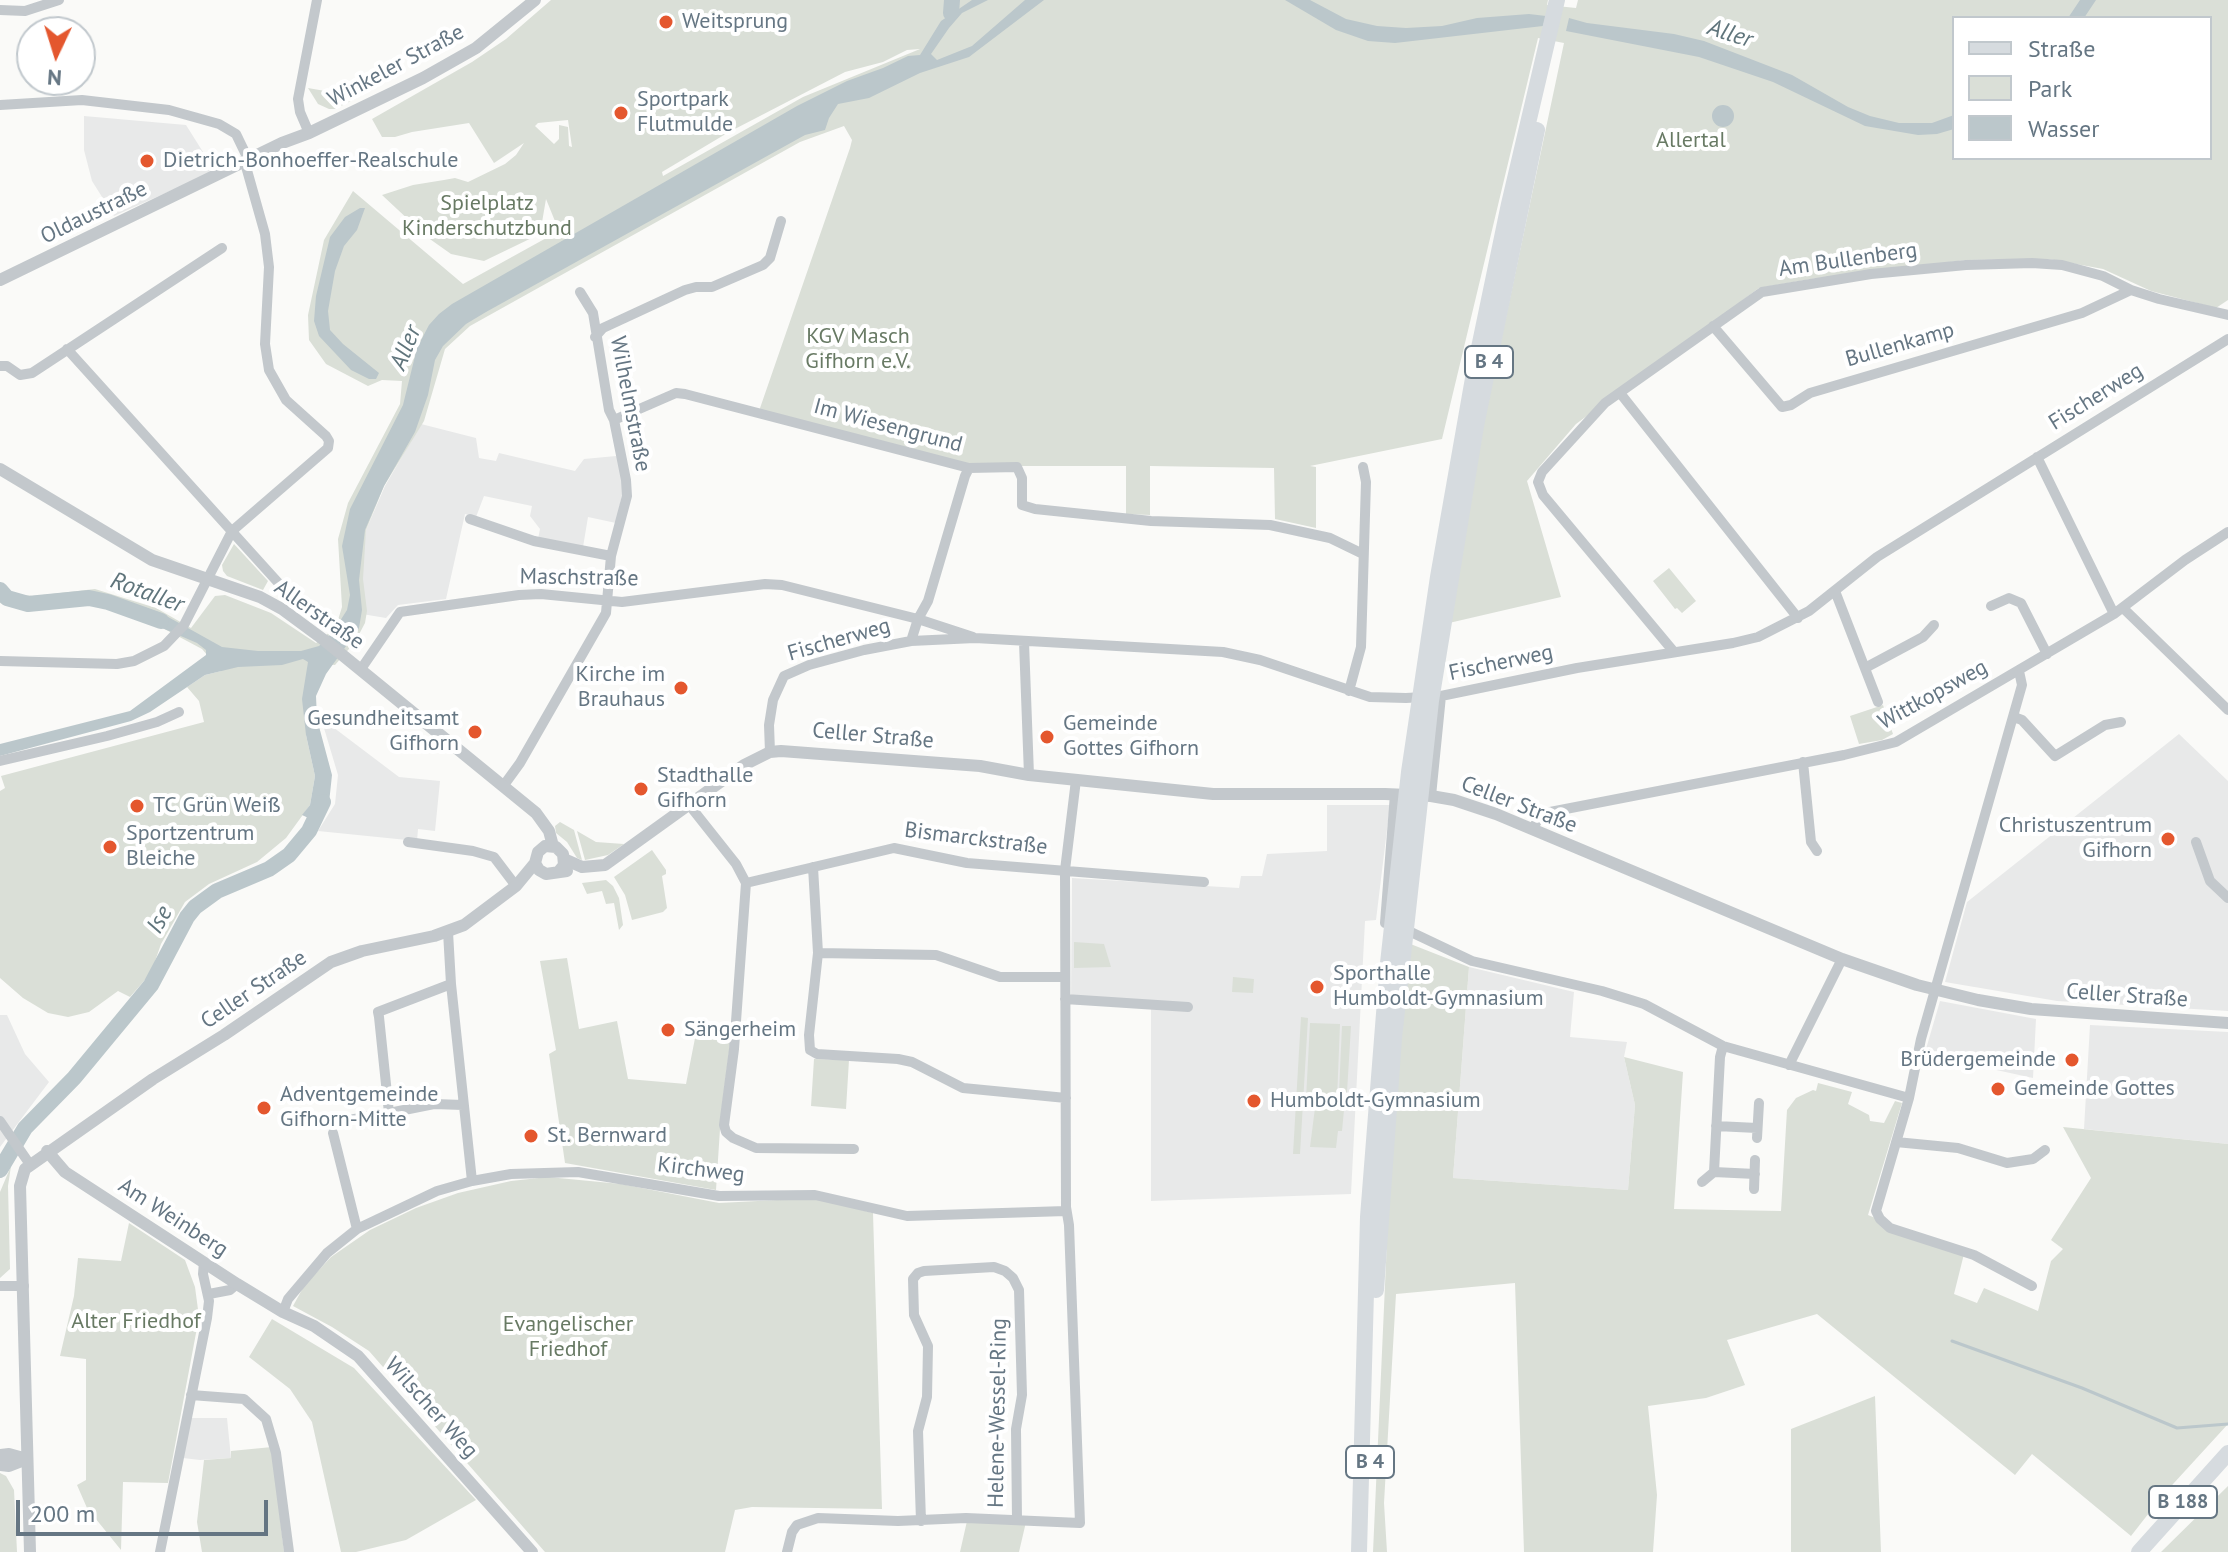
<!DOCTYPE html>
<meta charset="utf-8">
<style>
body{margin:0}
#map{position:relative;width:2228px;height:1552px;overflow:hidden;background:#fafaf8;font-family:"PT Sans",sans-serif}
canvas{display:block}
.legend{position:absolute;left:1952px;top:16px;width:260px;height:144px;box-sizing:border-box;background:#fff;border:2px solid #c1c8cd;margin:0;padding:10px 14px;list-style:none;font-size:24px;color:#657683}
.legend li{display:flex;align-items:center;gap:16px;height:40px}
.legend b{width:40px;border:2px solid #c1c8cd}
.north{position:absolute;left:16px;top:16px;width:80px;height:80px;box-sizing:border-box;background:#fff;border:2px solid #c1c8cd;border-radius:50%;rotate:184deg;font-size:22px;font-weight:700;line-height:32px;text-align:center;color:#657683}
.north::after{content:'';display:block;margin:auto;width:28px;height:36px;background:#e4572e;clip-path:polygon(50% 0,100% 100%,50% 72%,0 100%)}
.scale{position:absolute;left:16px;top:1500px;width:252px;height:36px;box-sizing:border-box;border:4px solid #657683;border-top:0;padding-left:10px;font-size:24px;line-height:28px;white-space:nowrap;color:#657683;-webkit-text-stroke:6px #fff;paint-order:stroke}
</style>
<div id="map">
<canvas width="2228" height="1552"></canvas>
<ul class="legend">
<li><b style="height:10px;background:#d6dbdf"></b>Straße</li>
<li><b style="height:22px;background:#dadfd7"></b>Park</li>
<li><b style="height:22px;background:#bbc7cb"></b>Wasser</li>
</ul>
<div class="north">N</div>
<div class="scale">200 m</div>
</div>
<script>
const c = document.querySelector('canvas').getContext('2d');
c.lineJoin = 'round';
function fillPath(path, color) {
  c.fillStyle = color;
  c.fill(path, 'evenodd');
}
function toPath(rows) {
  const path = new Path2D();
  for (const r of rows) {
    if (r.length === 3) {
      path.moveTo(r[0] + r[2], r[1]);
      path.arc(r[0], r[1], r[2], 0, 2 * Math.PI);
      continue;
    }
    path.moveTo(r[0], r[1]);
    for (let i = 2; i < r.length; i += 2) path.lineTo(r[i], r[i + 1]);
  }
  return path;
}
function trace(path, color, width, dash) {
  c.strokeStyle = color;
  c.lineWidth = width;
  c.lineCap = dash ? 'butt' : 'round';
  c.setLineDash(dash || []);
  c.stroke(path);
}
function write(font, color, halo, rows, align = 'center') {
  c.font = font + ' "PT Sans",sans-serif';
  c.lineWidth = 8;
  c.setLineDash([]);
  c.textBaseline = 'middle';
  c.strokeStyle = halo;
  c.fillStyle = color;
  for (const [text, x, y, turn = 0] of rows) {
    c.save();
    c.translate(x, y);
    c.rotate((+turn || 0) * Math.PI / 180);
    c.textAlign = isNaN(turn) ? turn : align;
    if (halo) c.strokeText(text, 0, 0);
    c.fillText(text, 0, 0);
    c.restore();
  }
}
fillPath(toPath([
 [84,116,186,125,215,171,114,216,92,181,84,150],
 [421,424,476,438,479,458,496,461,499,453,575,471,584,459,616,456,619,460,624,486,616,523,588,517,583,547,538,539,540,529,530,516,532,506,484,496,476,517,465,514,446,599,398,605,386,618,362,614,360,580,366,530,385,486],
 [321,718,399,777,440,781,435,831,418,829,417,841,318,831,335,804,338,775],
 [2179,734,2228,781,2228,1011,2057,1001,1945,982,1967,902],
 [1327,805,1390,805,1376,920,1365,921,1351,1194,1151,1201,1151,1008,1071,1004,1072,878,1239,888,1241,876,1262,876,1267,854,1327,851],
 [1469,967,1574,992,1570,1037,1627,1042,1624,1057,1635,1105,1628,1190,1453,1178],
 [1940,1001,2036,1019,2033,1078,1955,1061,1956,1056,1926,1049],
 [0,1015,7,1015,25,1054,49,1082,0,1147],
 [2090,1025,2228,1032,2228,1144,2084,1129],
 [190,1418,227,1418,231,1458,200,1460,183,1458]
]), '#e8e9e9');
fillPath(toPath([
 [551,0,1548,0,1547,5,1576,8,1578,0,2228,0,2228,300,2216,308,2151,291,2103,269,2049,259,1966,260,1811,279,1759,288,1576,424,1527,481,1561,597,1449,623,1477,454,1564,43,1538,38,1442,439,1310,466,1316,467,1316,528,1275,519,1274,468,1150,466,1150,515,1126,514,1126,466,966,466,759,411,850,148,852,140,844,126,800,142,470,326,445,349,424,421,384,486,366,530,363,579,367,611,365,623,355,642,335,665,308,663,306,735,315,776,310,805,286,838,257,862,209,884,185,902,161,944,151,973,130,997,118,991,89,1012,68,1017,48,1013,23,998,0,978,0,791,5,788,1,776,204,722,199,701,187,687,205,675,221,671,202,649,155,624,89,603,33,609,16,607,0,603,0,584,13,594,33,596,95,589,156,608,191,628,215,596,225,595,271,613,316,643,330,632,338,620,342,607,338,539,348,503,400,404,402,381,382,380,368,386,326,364,309,340,308,315,324,240,353,191,463,284,559,231,546,199,540,234,484,261,451,254,427,237,382,195,413,185,444,180,455,178,468,182,505,164,516,155,524,143,494,163,469,123,412,132,395,137,382,137,372,119,472,62,506,39],
 [1954,18,2210,18,2210,158,1954,158],
 [920,49,803,97,663,176,662,172,729,132,845,72,883,62,907,50],
 [568,120,572,147,569,146,568,127,559,125,559,139,554,144,535,126,538,123],
 [308,88,359,97,335,109,329,109,318,104],
 [234,544,268,581,263,590,227,576,223,571,222,565],
 [1669,568,1696,601,1682,613,1677,608,1675,609,1653,581],
 [1883,705,1893,734,1882,740,1859,744,1850,716],
 [560,822,574,830,582,860,577,858,567,842,556,833,555,826],
 [577,831,596,842,624,844,608,855,585,860],
 [652,850,666,870,666,874,662,876,667,908,663,912,632,920,625,895,614,877],
 [606,880,613,886,619,898,623,925,619,930,614,903,606,904,602,891,587,894,582,883],
 [1074,942,1104,944,1111,967,1074,968],
 [1408,943,1469,967,1453,1178,1628,1190,1635,1105,1624,1057,1683,1072,1674,1209,1781,1211,1787,1110,1796,1098,1813,1090,1816,1091,1818,1083,1852,1092,1848,1104,1869,1115,1870,1121,1884,1123,1895,1101,1902,1103,1868,1215,1964,1254,1954,1294,1977,1303,1984,1288,2038,1311,2051,1261,2063,1249,2051,1240,2091,1178,2063,1127,2228,1144,2228,1424,2163,1495,2131,1536,2032,1454,2015,1475,1817,1314,1727,1340,1745,1385,1706,1398,1648,1406,1657,1495,1653,1552,1524,1552,1515,1283,1396,1294,1384,1503,1387,1552,1373,1552,1389,1196],
 [567,958,579,1029,617,1021,628,1079,686,1084,698,1023,732,1029,721,1114,716,1190,565,1163,549,1054,556,1050,540,961],
 [1233,977,1254,979,1253,993,1232,992],
 [1301,1017,1308,1018,1300,1154,1293,1154],
 [1310,1023,1340,1024,1337,1100,1306,1099],
 [1342,1026,1351,1026,1347,1092,1339,1092],
 [814,1059,849,1060,846,1109,811,1106],
 [1315,1108,1344,1110,1342,1131,1338,1131,1336,1148,1310,1147],
 [11,1166,8,1186,10,1269,0,1278,0,1192],
 [548,1177,621,1184,719,1203,816,1198,873,1213,882,1509,752,1507,735,1510,725,1552,545,1552,369,1351,332,1327,293,1306,304,1286,331,1257,370,1230,416,1208,458,1193,511,1181],
 [129,1223,185,1260,195,1287,199,1317,168,1483,123,1482,121,1550,87,1508,77,1485,86,1480,86,1359,60,1356,74,1296,78,1258,121,1261],
 [272,1319,354,1368,476,1500,406,1540,356,1552,341,1552,312,1422,290,1389,249,1357],
 [1875,1396,1881,1552,1791,1552,1791,1429],
 [272,1447,284,1552,202,1552,197,1522,204,1460,231,1458,231,1451],
 [0,1473,6,1476,14,1490,17,1552,0,1552],
 [2228,1486,2228,1552,2161,1552],
 [967,1521,1026,1522,1019,1552,960,1552]
]), '#dadfd7');
fillPath(toPath([
 [972,0,988,0,962,13,949,28,931,54,937,60,972,46,1025,0,1044,0,969,57,920,73,869,98,838,104,829,118,825,130,805,135,486,312,466,324,443,346,435,360,428,395,415,432,384,486,365,530,359,580,362,610,359,628,326,674,316,696,317,719,332,775,329,803,317,822,302,815,310,805,315,776,306,735,302,699,308,662,303,659,282,665,238,667,205,675,150,712,131,721,0,756,0,744,130,711,206,655,206,650,197,643,141,619,144,607,161,613,222,647,258,651,301,651,319,646,333,632,347,610,350,595,342,546,350,509,403,405,417,348,429,325,439,314,452,304,797,106,847,81,883,68,908,56,920,55,941,21],
 [1285,0,1310,0,1346,19,1377,26,1406,28,1442,26,1477,18,1529,14,1546,16,1543,26,1395,43,1368,41,1336,30],
 [2080,0,2096,0,2084,18,2068,18],
 [1569,18,1587,23,1674,34,1704,41,1792,75,1848,107,1870,116,1899,123,1932,123,1954,115,1954,129,1937,134,1918,135,1865,126,1773,82,1699,57,1566,31],
 [1723,116,11],
 [360,208,365,208,357,230,344,246,335,271,328,311,330,330,343,344,379,373,376,379,369,379,351,370,319,336,314,321,316,296,330,237,345,217]
]), '#bbc7cb');
trace(toPath([
 [1952,1341,2082,1388,2177,1428,2228,1424]
]), '#bbc7cb', 3);
trace(toPath([
 [951,13,952,0],
 [0,590,7,598,28,604,89,598,108,602,161,621],
 [0,1170,25,1128,74,1078,151,985,187,917,195,907,217,891,269,869,289,855,309,831,323,802]
]), '#bbc7cb', 16);
trace(toPath([
 [0,10,25,11,59,0],
 [0,105,82,100,169,110,219,124,236,134,249,161],
 [309,133,300,112,298,99,317,0],
 [1713,326,1782,407,1791,405,1810,393,2082,313,2131,290],
 [595,337,603,328,685,290,696,287,712,287,763,265,770,258,781,221],
 [67,349,283,588],
 [0,366,7,366,20,375,32,373,222,248],
 [1620,393,1798,618],
 [614,420,676,393,685,394,969,468,1017,467,1022,478,1022,505,1035,509,1151,521,1270,525,1330,538,1363,554],
 [2037,457,2114,614],
 [470,519,534,541,611,556],
 [1835,591,1878,702],
 [1991,606,2009,598,2021,603,2047,654],
 [2123,608,2228,710],
 [911,641,918,619,928,601,965,476,969,468],
 [1024,642,1029,775],
 [1674,652,1543,495,1538,482,1542,472,1605,403,1762,292,1871,274,1966,265,2032,263,2062,265,2103,276,2131,290,2159,299,2228,315],
 [0,661,117,664,134,661,164,646,184,625,232,531,328,448,329,441,326,436,286,400,269,370,265,344,269,267,265,234,245,163],
 [1865,668,1923,637,1934,625],
 [361,669,400,612,519,595,541,594,622,602,765,584,782,585,918,619,973,637],
 [2019,671,2022,685,1921,1039,1909,1098,1876,1211,1880,1219,1890,1228,1974,1255,2032,1286],
 [1349,691,1361,647,1366,482,1363,467],
 [2014,717,2022,720,2055,756,2105,725,2121,722],
 [770,752,769,725,773,700,784,676,809,665,864,650,911,641,975,638,1223,652,1260,660,1370,697,1406,698,1441,696,1577,668,1733,643,1758,637,1809,611,1877,557,2228,339],
 [0,761,107,736,157,722,179,712],
 [1803,762,1811,842,1817,851],
 [504,785,520,763,606,613,611,556,627,496,626,480,614,420,609,410,593,313,580,292],
 [1395,794,1385,923,1394,924,1472,961,1602,991,1644,1004,1723,1046,1909,1098],
 [1431,796,1441,696],
 [690,806,736,864,746,883,734,1049,724,1125,726,1132,733,1138,756,1148,854,1149],
 [1533,829,1538,819,1545,813,1844,755,1896,742,2114,614,2185,560,2228,532],
 [408,842,473,851,494,857,516,886],
 [2196,842,2210,881,2228,898],
 [813,867,818,953,809,1035,810,1050,817,1054,898,1059,912,1062,963,1088,1066,1098],
 [746,883,894,848,967,863,1204,882],
 [448,932,451,984,472,1181],
 [818,953,936,955,1000,977,1065,977],
 [451,984,378,1012,379,1017,389,1113,434,1104,463,1105],
 [1065,999,1188,1007],
 [1789,1065,1842,959],
 [0,1121,29,1163],
 [343,1121,389,1113],
 [1716,1126,1757,1128],
 [333,1133,357,1229],
 [1757,1138,1759,1103],
 [1896,1142,1958,1148,2007,1163,2033,1159,2045,1150],
 [1714,1172,1720,1057,1723,1046],
 [1702,1182,1714,1172,1755,1174],
 [1754,1189,1755,1160],
 [0,1286,24,1286],
 [209,1294,230,1290,237,1284],
 [283,1312,288,1299,327,1253,357,1229,437,1191,472,1181,511,1174,578,1172,719,1196,815,1195,907,1216,1066,1211],
 [191,1395,244,1399,266,1419,276,1453,289,1552],
 [921,1521,918,1431,927,1397,928,1346,914,1315,913,1279,918,1273,924,1271,994,1267,1005,1271,1013,1278,1019,1290,1022,1395,1016,1429,1017,1520],
 [160,1552,207,1318,209,1301,203,1274,204,1262],
 [787,1552,792,1532,797,1525,818,1518,898,1521,966,1518,1080,1523,1069,1225,1066,1207,1065,870,1076,780]
]), '#c3c8cc', 10);
trace(toPath([
 [0,280,282,143,309,133,423,78,476,48,535,0],
 [0,469,152,560,260,597,282,609,324,640,536,813,549,831,553,846],
 [564,859,582,867,605,865,744,765,770,752,781,751,980,766,1029,775,1213,794,1385,794,1431,796,1454,800,1496,814,1842,959,1917,985,1978,1000,2031,1009,2228,1023],
 [535,863,539,870,546,874,567,871],
 [47,1151,65,1172,237,1284,283,1312,314,1326,358,1356,532,1552],
 [0,1455,9,1454,27,1459],
 [0,1465,9,1466,27,1459],
 [30,1552,20,1186,25,1169,153,1079,224,1035,331,962,362,951,434,936,464,925,516,886,535,863,538,852,545,846,556,847,563,854,564,865,559,871]
]), '#c3c8cc', 12);
trace(toPath([
 [2139,1552,2228,1453]
]), '#d6dbdf', 16);
trace(toPath([
 [1376,1290,1394,1038,1431,701,1476,426,1537,130],
 [1359,1552,1368,1217,1388,963,1409,772,1438,577,1475,367,1509,204,1557,0]
]), '#d6dbdf', 16);
for (const [x, y, r, color] of [
 [666,22,8,"#e4572e"],
 [621,113,8,"#e4572e"],
 [147,161,8,"#e4572e"],
 [681,688,8,"#e4572e"],
 [475,732,8,"#e4572e"],
 [1047,737,8,"#e4572e"],
 [641,789,8,"#e4572e"],
 [137,806,8,"#e4572e"],
 [2168,839,8,"#e4572e"],
 [110,847,8,"#e4572e"],
 [1317,987,8,"#e4572e"],
 [668,1030,8,"#e4572e"],
 [2072,1060,8,"#e4572e"],
 [1998,1089,8,"#e4572e"],
 [1254,1101,8,"#e4572e"],
 [264,1108,8,"#e4572e"],
 [531,1136,8,"#e4572e"]
]) {
  const dot = new Path2D();
  dot.arc(x, y, r, 0, 2 * Math.PI);
  c.fillStyle = color;
  c.fill(dot);
  trace(dot, '#fff', 3);
}
for (const [x, y, w] of [
 [1489,362,48],
 [1370,1462,48],
 [2183,1502,68]
]) {
  const box = new Path2D();
  box.roundRect(x - w / 2, y - 16, w, 32, 6);
  c.fillStyle = '#fff';
  c.fill(box);
  trace(box, '#657683', 2);
}
write('bold 20px', '#657683', null, [
 ["B 4",1489,362],
 ["B 4",1370,1462],
 ["B 188",2183,1502]
]);
write('22px', '#657683', '#fff', [
 ["Weitsprung",682,22],
 ["Sportpark",637,100],
 ["Flutmulde",637,125],
 ["Dietrich-Bonhoeffer-Realschule",163,161],
 ["Kirche im",665,675,"right"],
 ["Brauhaus",665,700,"right"],
 ["Gesundheitsamt",459,719,"right"],
 ["Gifhorn",459,744,"right"],
 ["Gemeinde",1063,724],
 ["Gottes Gifhorn",1063,749],
 ["Stadthalle",657,776],
 ["Gifhorn",657,801],
 ["TC Grün Weiß",153,806],
 ["Christuszentrum",2152,826,"right"],
 ["Gifhorn",2152,851,"right"],
 ["Sportzentrum",126,834],
 ["Bleiche",126,859],
 ["Sporthalle",1333,974],
 ["Humboldt-Gymnasium",1333,999],
 ["Sängerheim",684,1030],
 ["Brüdergemeinde",2056,1060,"right"],
 ["Gemeinde Gottes",2014,1089],
 ["Adventgemeinde",280,1095],
 ["Gifhorn-Mitte",280,1120],
 ["Humboldt-Gymnasium",1270,1101],
 ["St. Bernward",547,1136]
], 'left');
write('22px', '#657683', '#fff', [
 ["Winkeler Straße",396,66,-28],
 ["Oldaustraße",94,213,-26],
 ["Am Bullenberg",1848,260,-8],
 ["Bullenkamp",1900,345,-16],
 ["Fischerweg",2096,397,-32],
 ["Wilhelmstraße",630,404,79],
 ["Im Wiesengrund",888,426,15],
 ["Maschstraße",579,578,1],
 ["Allerstraße",319,615,35],
 ["Fischerweg",839,640,-16],
 ["Fischerweg",1501,663,-12],
 ["Wittkopsweg",1933,695,-29],
 ["Celler Straße",873,736,5],
 ["Celler Straße",1519,805,21],
 ["Bismarckstraße",976,839,7],
 ["Celler Straße",254,990,-34],
 ["Celler Straße",2127,996,4],
 ["Kirchweg",701,1170,7],
 ["Am Weinberg",173,1218,33],
 ["Wilscher Weg",431,1408,48],
 ["Helene-Wessel-Ring",998,1413,-89]
]);
write('22px', '#687a64', '#fff', [
 ["Allertal",1691,141],
 ["Spielplatz",487,204],
 ["Kinderschutzbund",487,229],
 ["KGV Masch",858,337],
 ["Gifhorn e.V.",858,362],
 ["Alter Friedhof",136,1322],
 ["Evangelischer",568,1325],
 ["Friedhof",568,1350]
]);
write('italic 24px', '#60757c', '#fff', [
 ["Aller",1730,34,18],
 ["Aller",406,348,-68],
 ["Rotaller",147,593,20],
 ["Ise",160,920,-61]
]);
</script>
